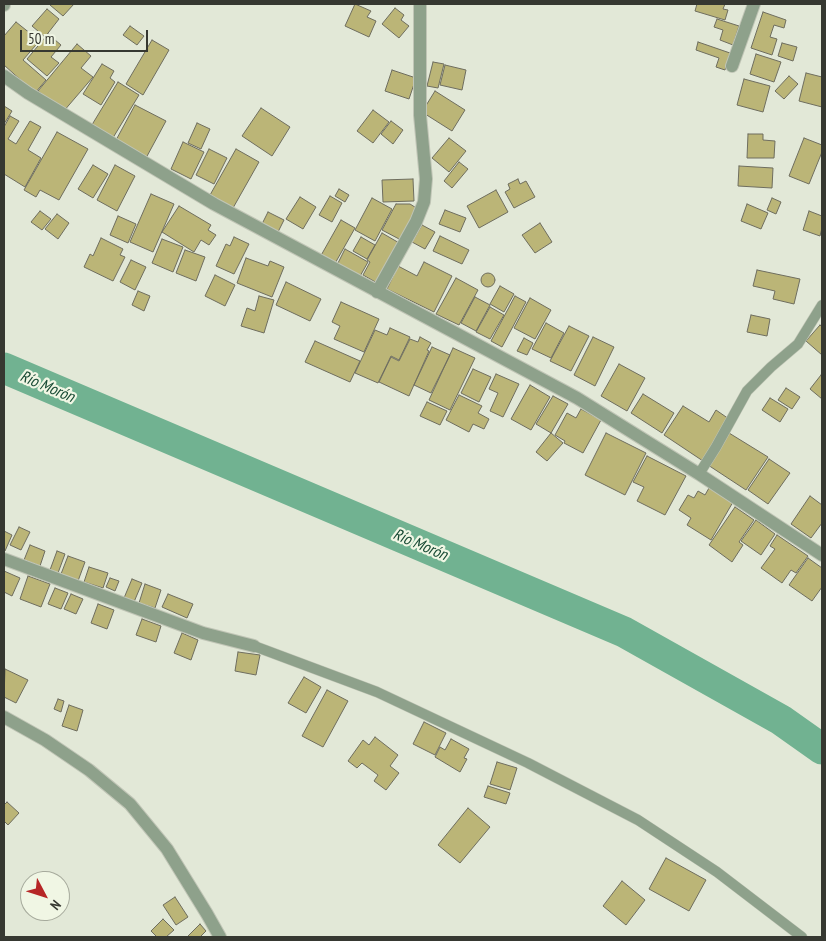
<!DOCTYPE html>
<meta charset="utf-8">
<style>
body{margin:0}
#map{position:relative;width:826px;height:941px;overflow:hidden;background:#e2e8d7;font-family:"PT Sans Narrow",sans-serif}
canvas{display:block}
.frame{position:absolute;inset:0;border:5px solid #363831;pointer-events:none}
.north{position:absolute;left:20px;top:871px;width:50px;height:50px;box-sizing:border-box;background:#f0f6e4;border:1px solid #a6aa9c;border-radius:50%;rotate:130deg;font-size:14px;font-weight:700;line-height:20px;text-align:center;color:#363831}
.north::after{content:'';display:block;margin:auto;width:18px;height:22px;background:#b62626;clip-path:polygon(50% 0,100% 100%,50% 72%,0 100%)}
.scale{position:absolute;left:20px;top:30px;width:128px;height:22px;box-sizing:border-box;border:2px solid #363831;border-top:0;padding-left:6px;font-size:15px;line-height:18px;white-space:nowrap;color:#363831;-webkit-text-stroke:4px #f0f6e4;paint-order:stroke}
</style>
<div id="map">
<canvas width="826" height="941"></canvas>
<div class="frame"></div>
<div class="north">N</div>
<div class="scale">50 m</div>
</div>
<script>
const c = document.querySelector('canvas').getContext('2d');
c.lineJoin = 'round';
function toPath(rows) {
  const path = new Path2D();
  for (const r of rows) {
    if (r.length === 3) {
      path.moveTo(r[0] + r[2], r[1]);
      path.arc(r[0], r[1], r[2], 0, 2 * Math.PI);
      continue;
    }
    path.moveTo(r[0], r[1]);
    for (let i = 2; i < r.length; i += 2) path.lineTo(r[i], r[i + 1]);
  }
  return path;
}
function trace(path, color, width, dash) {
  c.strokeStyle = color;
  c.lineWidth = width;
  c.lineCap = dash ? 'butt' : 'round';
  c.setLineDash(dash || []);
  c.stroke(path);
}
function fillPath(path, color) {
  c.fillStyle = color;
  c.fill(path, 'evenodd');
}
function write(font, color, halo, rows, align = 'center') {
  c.font = font + ' "PT Sans Narrow",sans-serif';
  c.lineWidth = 4.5;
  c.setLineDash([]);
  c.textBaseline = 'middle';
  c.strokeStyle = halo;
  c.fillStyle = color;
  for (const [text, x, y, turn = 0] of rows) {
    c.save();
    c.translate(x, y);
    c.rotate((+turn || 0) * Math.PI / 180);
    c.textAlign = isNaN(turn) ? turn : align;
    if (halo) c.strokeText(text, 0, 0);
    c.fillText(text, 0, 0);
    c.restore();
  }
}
trace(toPath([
 [4,368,624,632,781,720,822,749]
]), '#71b291', 31);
const building = toPath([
 [52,4,74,4,63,16,50,5,52,4],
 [355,4,371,11,367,17,376,21,369,37,345,26,355,4],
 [697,4,725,4,723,9,728,10,725,20,695,11,697,4],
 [395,8,404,15,401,20,409,26,399,38,382,24,395,8],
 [47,9,59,19,45,37,32,26,47,9],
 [763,12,786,20,784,28,774,25,770,37,777,39,772,55,751,48,763,12],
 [717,19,739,26,733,45,720,40,723,30,714,27,717,19],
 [16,22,31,34,33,31,42,38,23,60,46,80,35,93,4,65,4,36,16,22],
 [130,26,144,36,137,45,123,35,130,26],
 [48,34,61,45,51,57,59,63,47,76,27,59,48,34],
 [152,40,169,50,143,95,126,84,152,40],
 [698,42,730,53,725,70,716,67,719,58,696,50,698,42],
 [782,43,797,47,793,61,778,56,782,43],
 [77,44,91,56,81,68,93,77,63,112,38,91,77,44],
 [756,54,781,62,774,82,750,74,756,54],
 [433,62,444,64,438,88,427,86,433,62],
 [102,64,114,71,110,78,115,82,101,105,83,94,102,64],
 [445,65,466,70,462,90,440,85,445,65],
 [392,70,416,78,409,99,385,91,392,70],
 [806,73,822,77,822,107,799,101,806,73],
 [789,76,798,84,784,99,775,91,789,76],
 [744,79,770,86,763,112,737,105,744,79],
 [118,82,139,95,111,141,90,128,118,82],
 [435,91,465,110,452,131,422,112,435,91],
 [135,105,166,121,146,158,115,142,135,105],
 [4,106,12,111,4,124,4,106],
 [261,108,290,127,272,156,242,136,261,108],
 [373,110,389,122,373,143,357,131,373,110],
 [10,116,19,121,8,139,16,144,30,121,41,127,28,150,41,158,25,187,4,174,4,127,10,116],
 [391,121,403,130,393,144,381,134,391,121],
 [197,123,210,129,201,149,188,143,197,123],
 [57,132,88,149,59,200,40,190,36,197,24,190,57,132],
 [748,134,763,134,763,140,775,141,774,158,747,158,748,134],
 [449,138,466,151,449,172,432,158,449,138],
 [804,138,822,145,822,152,809,184,789,176,804,138],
 [183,142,204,152,191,179,171,169,183,142],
 [209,149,227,158,214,184,196,175,209,149],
 [236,149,259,162,233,208,210,195,236,149],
 [459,162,468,169,452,188,444,181,459,162],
 [93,165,108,174,93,198,78,189,93,165],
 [115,165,135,176,117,211,97,200,115,165],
 [739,166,773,168,772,188,738,186,739,166],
 [413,179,414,201,383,202,382,180,413,179],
 [518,179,520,184,526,181,535,197,514,208,505,192,510,189,508,184,518,179],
 [339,189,349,195,345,202,335,196,339,189],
 [496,190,508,212,479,228,467,206,496,190],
 [151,194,174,204,153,252,130,242,151,194],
 [330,196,342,203,332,222,319,215,330,196],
 [300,197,316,207,303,229,286,219,300,197],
 [372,198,392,209,375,241,355,230,372,198],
 [772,198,781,202,776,214,767,210,772,198],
 [396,204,410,204,418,209,401,240,382,230,396,204],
 [747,204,768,213,761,229,741,221,747,204],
 [179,206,211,225,208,230,216,235,209,245,201,240,194,252,162,232,179,206],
 [445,210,466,218,460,232,439,224,445,210],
 [40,211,51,219,42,230,31,222,40,211],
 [809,211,822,216,822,228,820,236,803,230,809,211],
 [268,212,284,220,278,232,262,224,268,212],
 [57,214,69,223,58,239,45,229,57,214],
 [118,216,136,224,128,243,110,235,118,216],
 [341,220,355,228,333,267,319,259,341,220],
 [540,223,552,242,535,253,522,235,540,223],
 [422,225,435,232,425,249,412,242,422,225],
 [382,233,401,244,379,284,363,275,370,262,367,260,382,233],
 [440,236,469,250,462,264,433,251,440,236],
 [234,237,249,244,234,274,216,266,226,244,230,246,234,237],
 [361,237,375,245,367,259,353,251,361,237],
 [101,238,123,249,120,255,125,257,113,281,84,267,90,254,93,256,101,238],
 [162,239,183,247,173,272,152,263,162,239],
 [345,249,368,262,359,278,337,265,345,249],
 [185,250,205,257,196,281,176,273,185,250],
 [246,258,268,266,270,261,284,267,272,297,237,283,246,258],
 [131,260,146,267,135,290,120,282,131,260],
 [424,262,452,276,434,312,387,289,398,266,417,276,424,262],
 [757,270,800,279,794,304,773,299,775,291,753,286,757,270],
 [488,280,7],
 [215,275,235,285,225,306,205,296,215,275],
 [456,278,478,290,459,325,436,314,456,278],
 [286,282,321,299,310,321,276,305,286,282],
 [500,286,514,294,504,312,490,304,500,286],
 [138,291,150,296,144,311,132,305,138,291],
 [259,296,274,300,264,333,241,326,247,308,255,311,259,296],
 [515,296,526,302,502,347,491,341,515,296],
 [475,297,490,305,476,331,461,323,475,297],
 [530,298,551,310,535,339,514,328,530,298],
 [341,302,379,319,364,352,334,339,340,326,332,322,341,302],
 [490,307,504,315,490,339,476,332,490,307],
 [751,315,770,319,767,336,747,332,751,315],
 [546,323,564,333,551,358,532,349,546,323],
 [820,325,822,327,822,355,806,341,820,325],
 [569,326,589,336,571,371,550,361,569,326],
 [390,328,410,337,399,360,391,356,378,383,355,373,375,330,387,335,390,328],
 [420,337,431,343,427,350,429,351,409,396,379,382,391,357,399,361,410,339,418,342,420,337],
 [593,337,614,347,595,386,574,375,593,337],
 [524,338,533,343,527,355,517,351,524,338],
 [315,341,360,361,350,382,305,362,315,341],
 [432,347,450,355,431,393,414,385,432,347],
 [453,348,475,358,450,410,429,400,453,348],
 [619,364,645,378,627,411,601,396,619,364],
 [473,369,491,377,479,402,461,393,473,369],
 [496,374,519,384,503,417,490,411,498,393,489,389,496,374],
 [821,375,822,376,822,399,810,389,821,375],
 [530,385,550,397,531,430,511,419,530,385],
 [786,388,800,397,792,409,778,400,786,388],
 [643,394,674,413,662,433,631,413,643,394],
 [459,395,482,406,478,413,489,419,484,429,473,424,469,432,446,420,459,395],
 [553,396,568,404,551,433,536,424,553,396],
 [770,398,788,409,780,422,762,410,770,398],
 [427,402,447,411,440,425,420,416,427,402],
 [683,406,709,422,716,410,729,419,703,461,664,435,683,406],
 [581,409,601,420,583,453,564,443,565,441,555,435,567,413,576,418,581,409],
 [551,433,563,443,547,461,536,452,551,433],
 [606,433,646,453,625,495,585,475,606,433],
 [729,433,768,457,746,490,708,465,729,433],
 [647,456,686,476,665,515,637,501,644,487,633,482,647,456],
 [769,459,790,473,768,504,748,490,769,459],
 [709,488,733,502,711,540,687,525,691,518,679,510,688,495,694,498,698,491,705,495,709,488],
 [810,496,822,505,822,523,811,538,791,524,810,496],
 [735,507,754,520,739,542,743,545,732,562,709,545,735,507],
 [756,520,775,534,761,555,741,541,756,520],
 [19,527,30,532,21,550,10,545,19,527],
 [4,531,12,535,5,551,4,551,4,531],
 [777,535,808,556,796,573,791,570,782,583,761,568,775,549,770,546,777,535],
 [30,545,45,551,40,566,24,560,30,545],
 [57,551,65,554,58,573,50,570,57,551],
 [68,556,85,562,78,581,61,574,68,556],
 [808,558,822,568,822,587,812,601,789,585,808,558],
 [89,567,108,573,103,588,84,582,89,567],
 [4,571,20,578,12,596,4,592,4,571],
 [28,576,50,584,41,607,20,599,28,576],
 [110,578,119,581,115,591,106,587,110,578],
 [132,579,142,583,134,602,124,598,132,579],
 [145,584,161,590,155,608,139,603,145,584],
 [55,588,68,593,61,609,48,604,55,588],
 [71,594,83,599,76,614,64,609,71,594],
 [168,594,193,604,187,618,162,607,168,594],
 [98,604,114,610,107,629,91,623,98,604],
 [142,619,161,626,156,642,136,635,142,619],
 [182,633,198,640,191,660,174,653,182,633],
 [238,652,260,655,256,675,235,671,238,652],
 [5,669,28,680,16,703,4,697,5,669],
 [304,677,321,687,306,713,288,703,304,677],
 [327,690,348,701,323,747,302,736,327,690],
 [58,699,64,701,61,712,54,709,58,699],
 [69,705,83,710,77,731,62,726,69,705],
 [424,722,446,733,435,755,413,744,424,722],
 [375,737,398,755,390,766,399,773,386,790,374,781,378,775,362,763,357,768,348,761,363,740,369,745,375,737],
 [451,739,469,749,464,758,467,759,460,772,435,757,440,747,445,750,451,739],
 [497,762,517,768,510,790,490,784,497,762],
 [488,786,510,793,506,804,484,797,488,786],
 [7,802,19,813,8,825,4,821,4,805,7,802],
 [468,808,490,827,460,863,438,845,468,808],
 [666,858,706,880,689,911,649,889,666,858],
 [622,881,645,900,626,925,603,906,622,881],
 [175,897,188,917,176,925,163,905,175,897],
 [163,919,174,930,166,937,157,937,151,931,163,919],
 [200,924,206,931,200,937,187,937,200,924]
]);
fillPath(building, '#bbb577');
trace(building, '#6e6d5e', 1);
const service = toPath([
 [699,474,716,447,747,391,771,367,798,344,822,305],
 [254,646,377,692,528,763,638,820,717,872,802,937]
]);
const minor = toPath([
 [4,5,4,4],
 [732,66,754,4],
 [4,76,28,93,214,204,577,398,699,474,822,555],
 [377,292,416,222,424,202,426,179,420,115,420,4],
 [4,559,203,633,254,646],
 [4,717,45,740,89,770,130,804,167,849,207,914,220,937]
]);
trace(service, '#c0c5b6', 11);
trace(minor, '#c0c5b6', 14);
trace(service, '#8ea18b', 10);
trace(minor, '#8ea18b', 12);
write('italic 16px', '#164933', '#f0f6e4', [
 ["Río Morón",47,387,23],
 ["Río Morón",420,545,23]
]);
</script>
